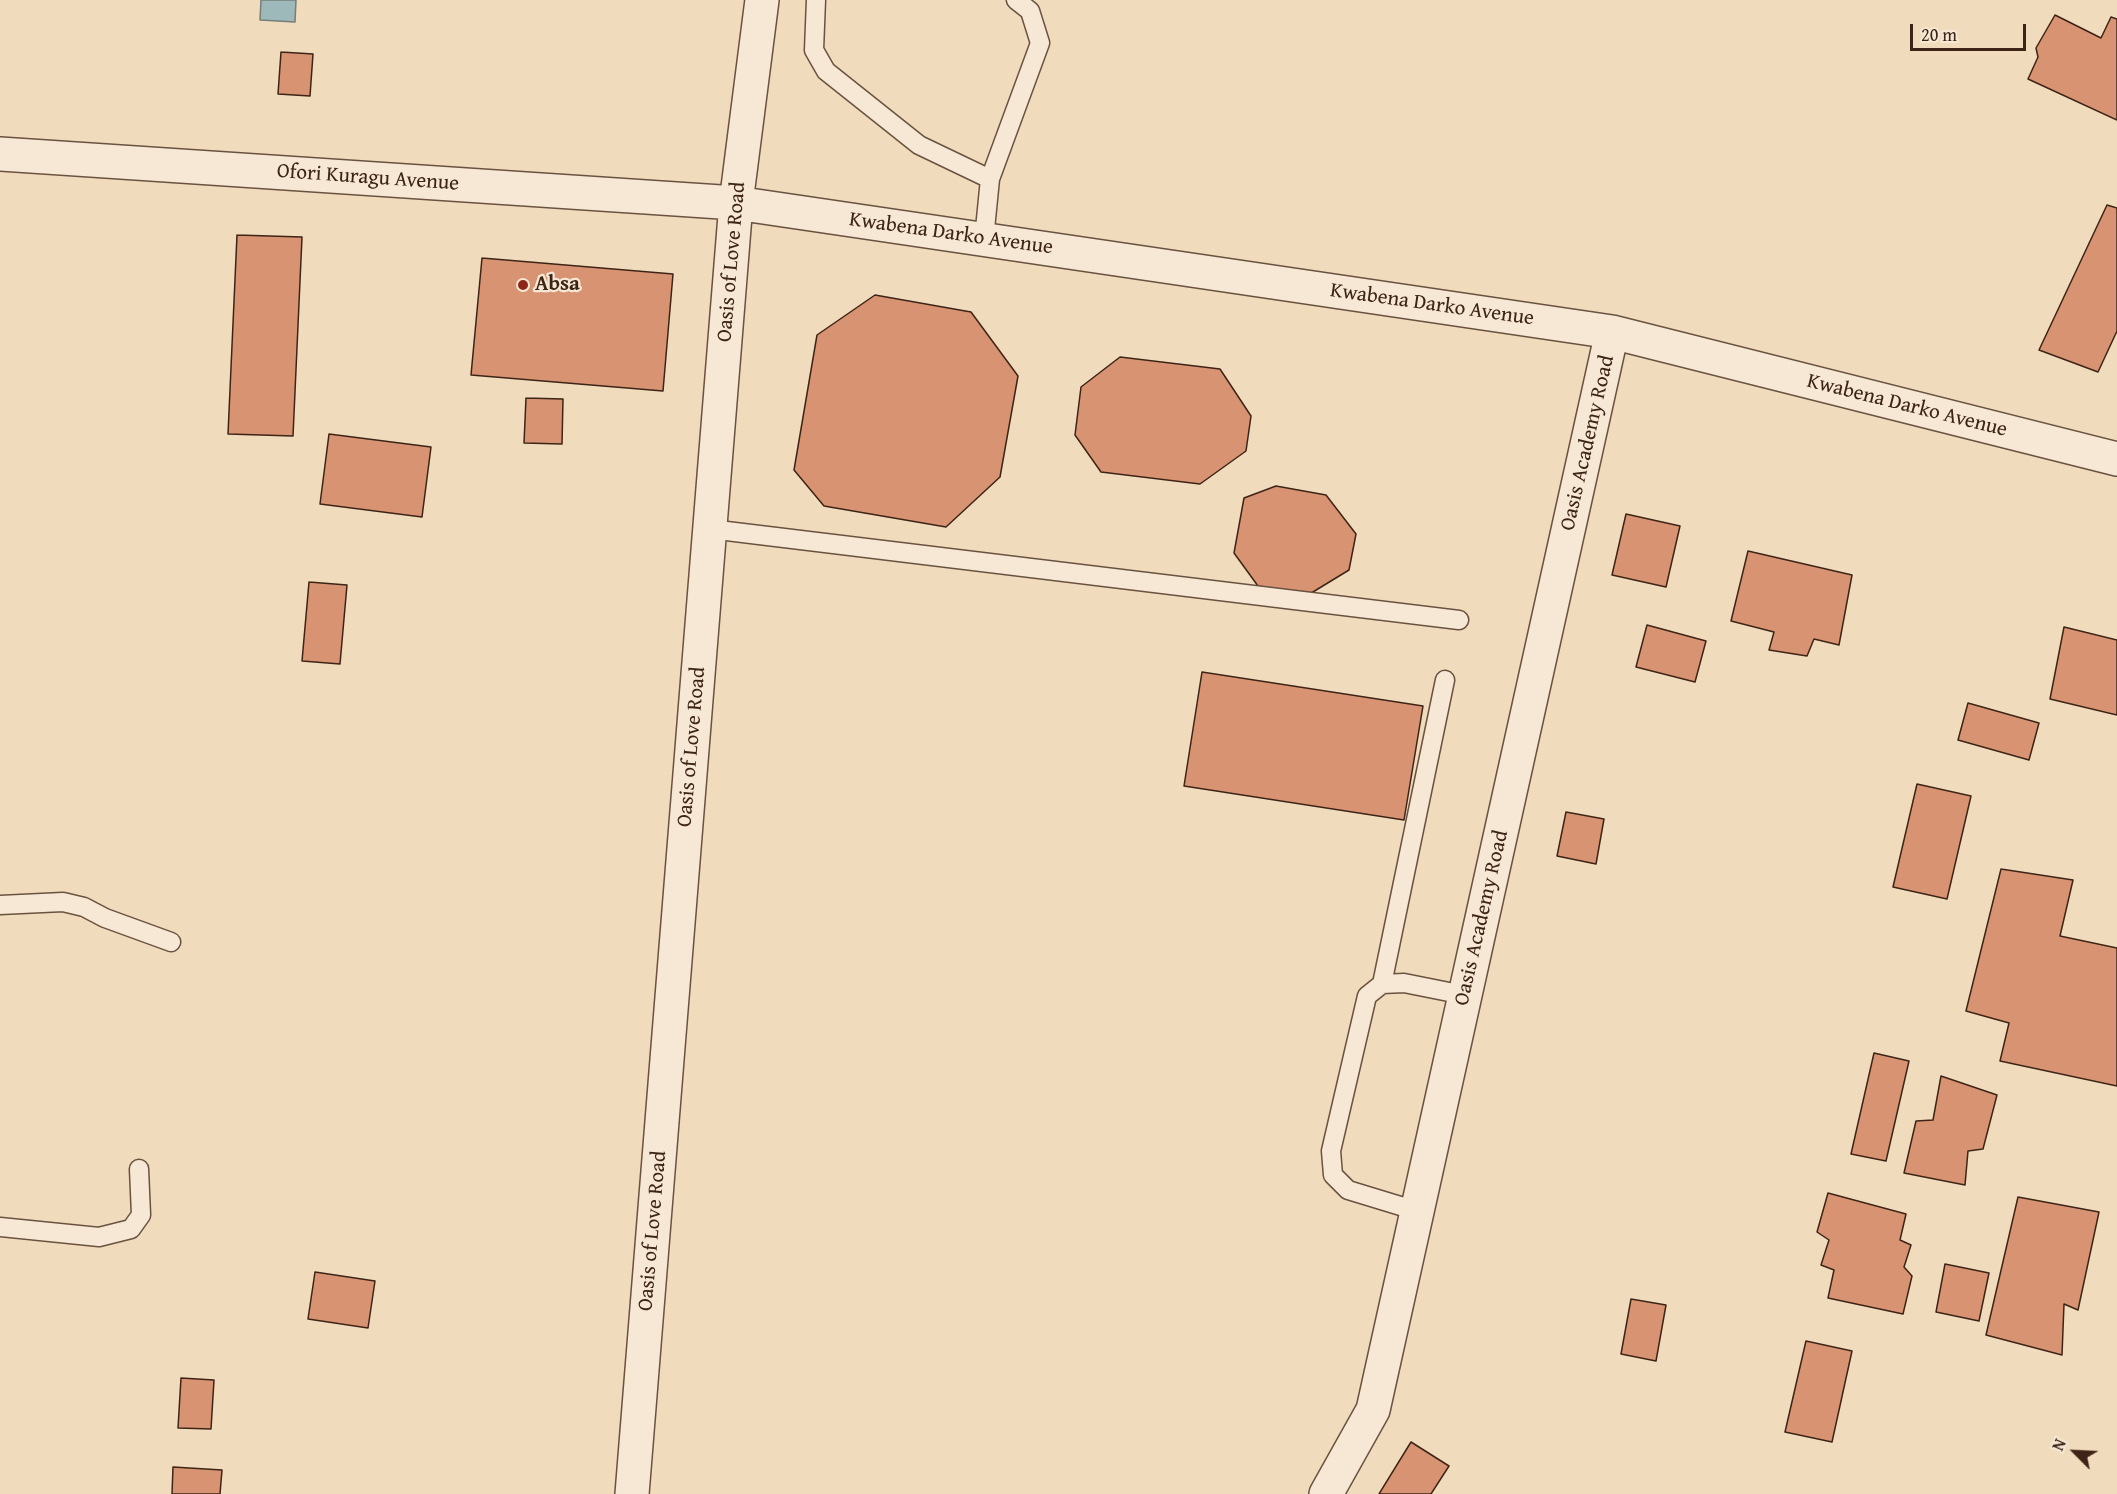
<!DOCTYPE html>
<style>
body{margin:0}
#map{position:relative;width:2117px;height:1494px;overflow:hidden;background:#f1dbbd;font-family:"Gentium Book Plus",serif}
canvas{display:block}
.north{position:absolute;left:2045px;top:1422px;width:60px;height:60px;-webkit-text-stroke:4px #f6e8d4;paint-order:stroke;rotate:294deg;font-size:16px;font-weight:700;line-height:24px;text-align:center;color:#3d2416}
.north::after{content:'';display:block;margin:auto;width:21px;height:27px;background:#3d2416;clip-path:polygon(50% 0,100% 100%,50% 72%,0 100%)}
.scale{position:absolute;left:1910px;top:24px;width:116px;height:27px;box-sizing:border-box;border:3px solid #3d2416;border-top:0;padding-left:8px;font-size:18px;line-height:21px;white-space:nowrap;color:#3d2416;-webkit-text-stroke:4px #f6e8d4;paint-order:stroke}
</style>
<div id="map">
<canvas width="2117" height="1494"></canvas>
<div class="north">N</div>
<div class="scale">20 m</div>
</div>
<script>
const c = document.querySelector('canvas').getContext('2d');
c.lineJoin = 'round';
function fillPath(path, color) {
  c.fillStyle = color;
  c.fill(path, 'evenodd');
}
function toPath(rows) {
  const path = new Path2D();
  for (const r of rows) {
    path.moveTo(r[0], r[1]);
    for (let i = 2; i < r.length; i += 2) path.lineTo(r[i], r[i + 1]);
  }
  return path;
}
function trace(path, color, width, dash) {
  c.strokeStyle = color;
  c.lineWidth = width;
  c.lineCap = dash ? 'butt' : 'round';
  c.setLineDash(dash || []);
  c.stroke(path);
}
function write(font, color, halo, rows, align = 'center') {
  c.font = font + ' "Gentium Book Plus",serif';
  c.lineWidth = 4.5;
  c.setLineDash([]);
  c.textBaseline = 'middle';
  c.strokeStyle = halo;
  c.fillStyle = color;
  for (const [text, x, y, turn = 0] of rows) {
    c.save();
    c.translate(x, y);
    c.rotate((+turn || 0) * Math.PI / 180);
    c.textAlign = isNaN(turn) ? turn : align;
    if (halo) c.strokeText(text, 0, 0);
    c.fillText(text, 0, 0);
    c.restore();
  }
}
const water = toPath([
 [261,0,296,0,295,22,260,20,261,0]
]);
fillPath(water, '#9eb9ba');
trace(water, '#777d78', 1.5);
const building = toPath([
 [2055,15,2101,38,2111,17,2117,19,2117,120,2028,79,2038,57,2036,48,2055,15],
 [281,52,313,54,310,96,278,94,281,52],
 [2107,205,2117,208,2117,331,2098,372,2039,350,2107,205],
 [237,235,302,237,293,436,228,434,237,235],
 [482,258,673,274,663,391,471,375,482,258],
 [875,295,971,312,1018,376,1000,477,946,527,824,506,794,470,817,335,875,295],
 [1120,357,1220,369,1251,416,1246,451,1200,484,1101,472,1075,435,1081,387,1120,357],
 [526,398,563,399,562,444,524,443,526,398],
 [329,434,431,447,422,517,320,504,329,434],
 [1276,486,1326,495,1356,534,1349,570,1308,595,1258,586,1234,553,1244,498,1276,486],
 [1626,514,1680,526,1666,587,1612,575,1626,514],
 [1748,551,1852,575,1839,645,1814,639,1807,656,1769,650,1774,632,1731,621,1748,551],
 [309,582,347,585,340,664,302,661,309,582],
 [1647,625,1706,641,1695,682,1636,667,1647,625],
 [2064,627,2117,640,2117,715,2050,699,2064,627],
 [1202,672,1423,706,1404,820,1184,786,1202,672],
 [1968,703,2039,723,2029,760,1958,740,1968,703],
 [1917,784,1971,796,1947,899,1893,887,1917,784],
 [1566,812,1604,819,1596,864,1557,856,1566,812],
 [2001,869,2073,880,2060,936,2117,948,2117,1086,2000,1061,2009,1023,1966,1011,2001,869],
 [1874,1053,1909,1061,1886,1161,1851,1154,1874,1053],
 [1941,1076,1997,1095,1983,1149,1968,1151,1965,1185,1904,1173,1916,1121,1933,1120,1941,1076],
 [1828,1193,1906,1214,1900,1240,1911,1245,1904,1267,1912,1276,1903,1314,1828,1298,1834,1270,1821,1265,1829,1240,1817,1232,1828,1193],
 [2018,1197,2099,1212,2078,1310,2064,1304,2062,1355,1986,1335,2018,1197],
 [1945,1264,1989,1273,1979,1321,1936,1312,1945,1264],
 [315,1272,375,1281,368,1328,308,1319,315,1272],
 [1631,1299,1666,1305,1656,1361,1621,1354,1631,1299],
 [1806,1341,1852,1351,1832,1442,1785,1432,1806,1341],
 [181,1378,214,1380,211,1429,178,1428,181,1378],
 [1411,1442,1449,1466,1431,1494,1379,1494,1411,1442],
 [173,1467,222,1470,220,1494,172,1494,173,1467]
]);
fillPath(building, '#d89472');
trace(building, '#3d2416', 1.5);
const service = toPath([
 [816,0,814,50,826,71,919,145,990,179],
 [984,239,990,179,1040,43,1030,11,1016,0],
 [710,529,1459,620],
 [0,905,63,902,84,907,105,918,171,942],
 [1382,984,1445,680],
 [1417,1211,1348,1190,1333,1175,1331,1151,1367,996,1382,984,1404,983,1464,995],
 [0,1227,99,1237,131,1229,141,1215,139,1169]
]);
const minor = toPath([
 [0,154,736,203,1612,332,2117,459],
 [632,1494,736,203,762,0],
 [1326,1494,1373,1410,1612,332]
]);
trace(service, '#6a5240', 21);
trace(minor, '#6a5240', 36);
trace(service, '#f6e8d4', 18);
trace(minor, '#f6e8d4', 33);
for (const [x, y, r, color] of [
 [523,285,6,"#8f2418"]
]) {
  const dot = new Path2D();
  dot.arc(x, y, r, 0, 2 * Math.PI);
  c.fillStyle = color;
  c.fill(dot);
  trace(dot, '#f6e8d4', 2);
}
write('21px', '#3d2416', '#f6e8d4', [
 ["Ofori Kuragu Avenue",368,178,4],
 ["Kwabena Darko Avenue",951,234,8],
 ["Oasis of Love Road",732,262,-85],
 ["Kwabena Darko Avenue",1432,305,8],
 ["Kwabena Darko Avenue",1907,406,14],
 ["Oasis Academy Road",1588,443,-77],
 ["Oasis of Love Road",692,747,-85],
 ["Oasis Academy Road",1482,918,-77],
 ["Oasis of Love Road",653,1231,-85]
]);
write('bold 21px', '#3d2416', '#f6e8d4', [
 ["Absa",535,285]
], 'left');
</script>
